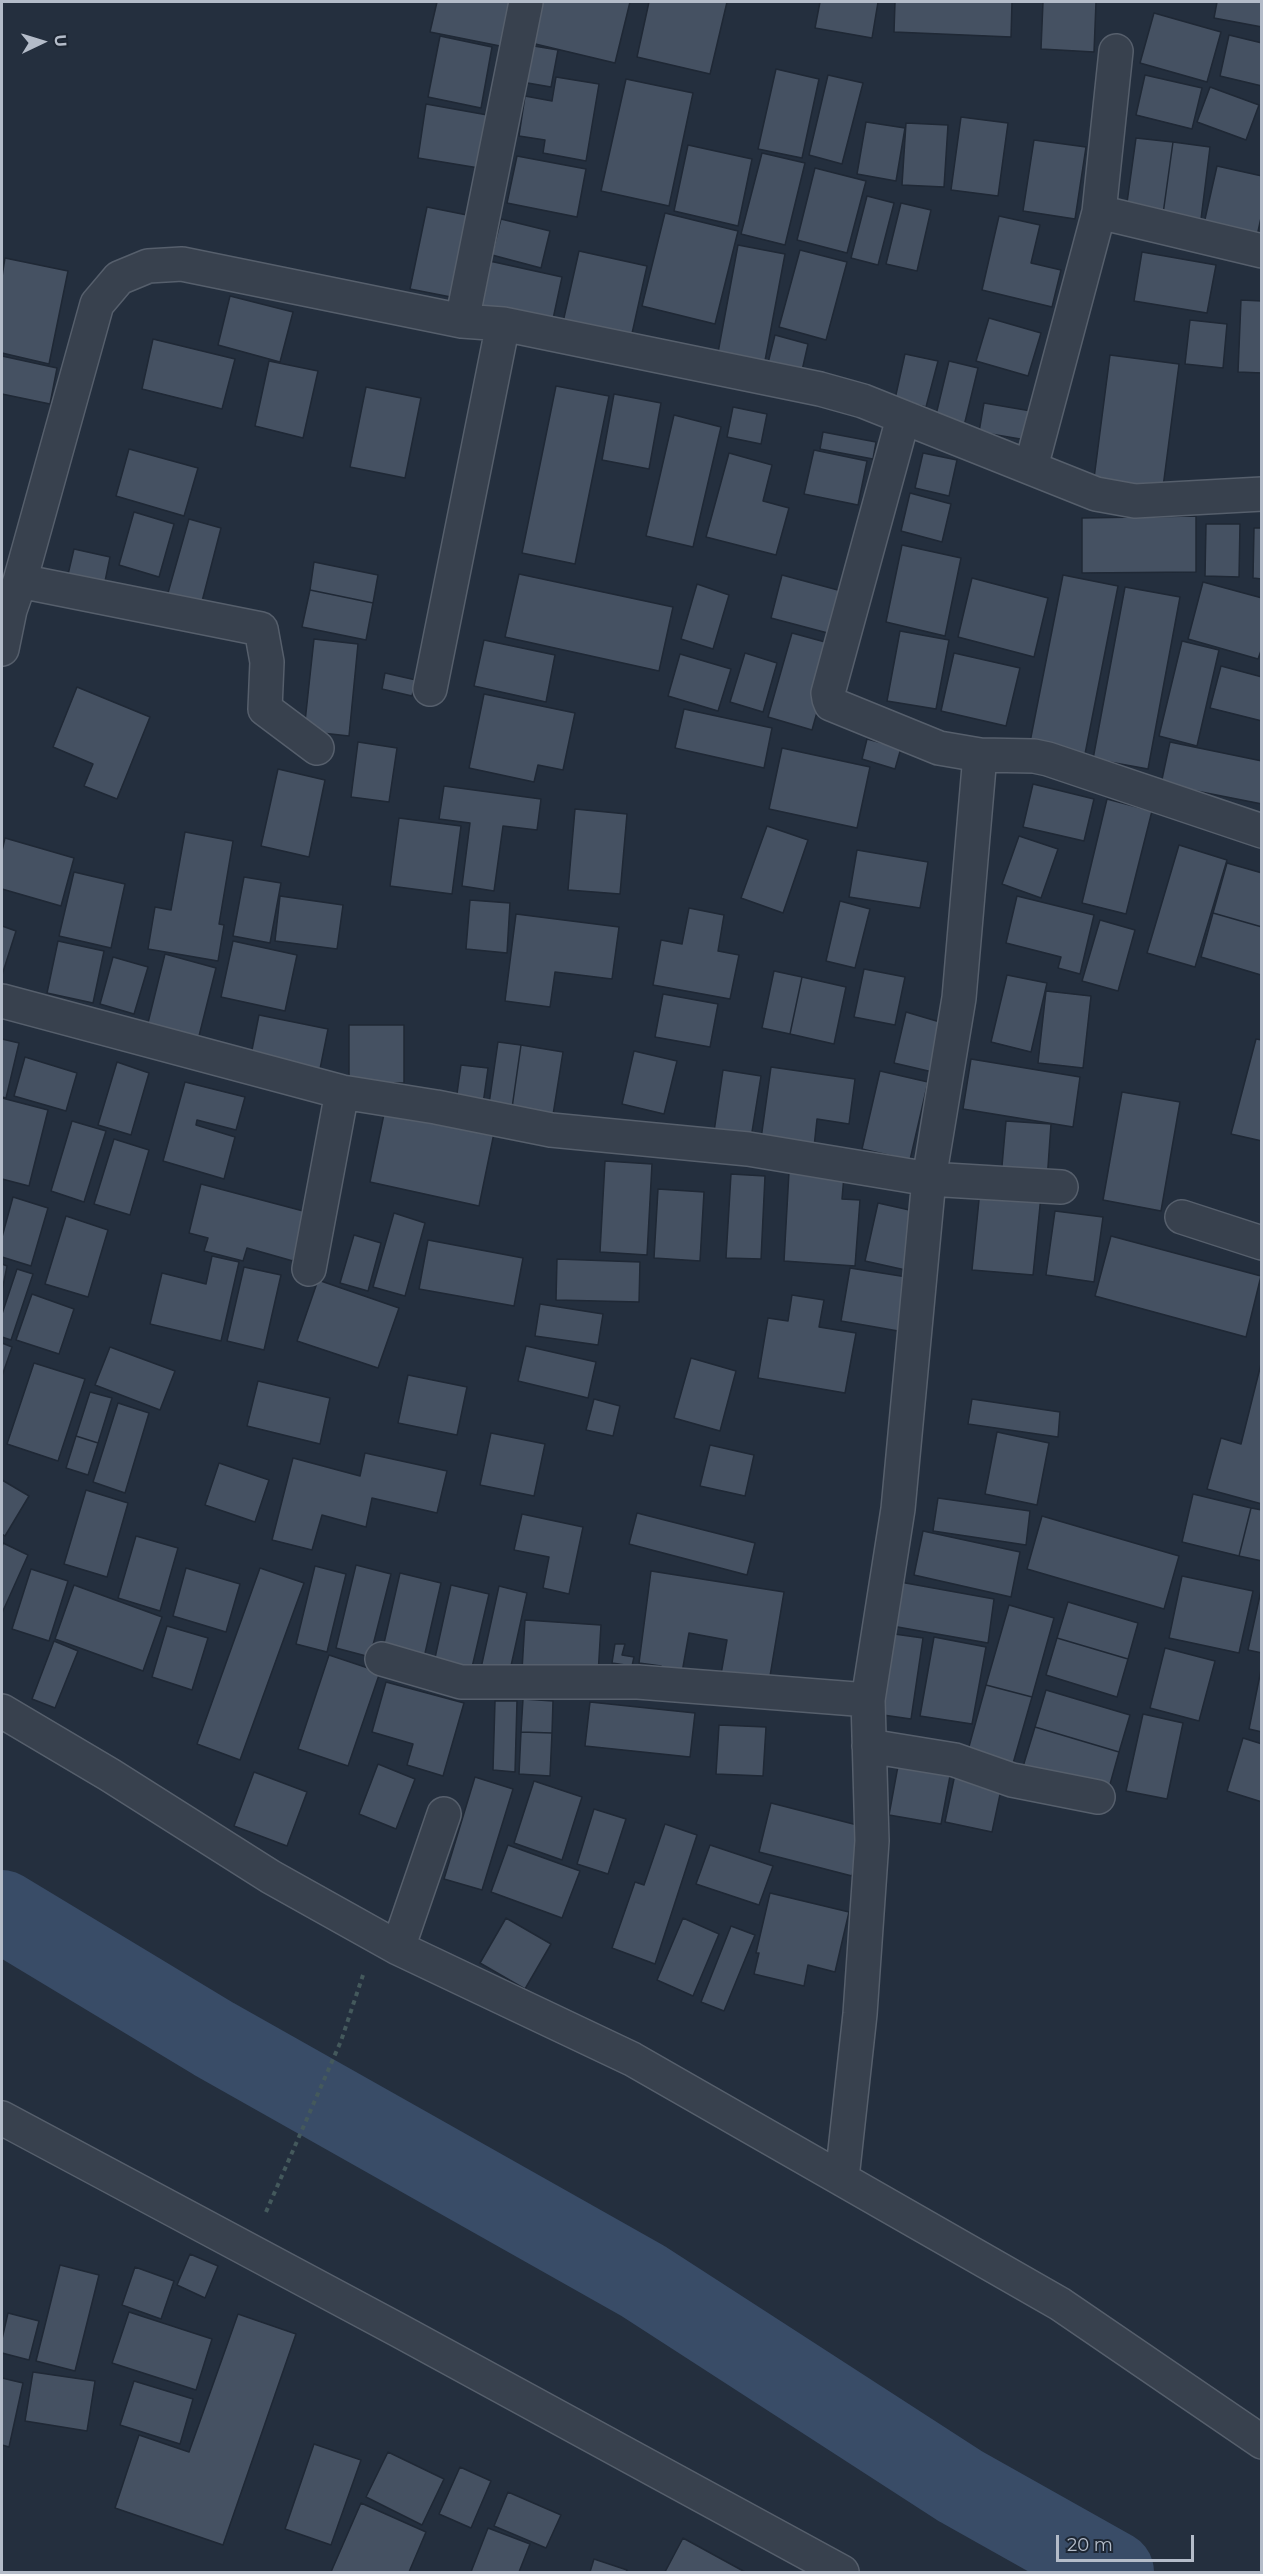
<!DOCTYPE html>
<style>
body{margin:0}
#map{position:relative;width:1263px;height:2574px;overflow:hidden;background:#242f3e;font-family:Montserrat,sans-serif}
canvas{display:block}
.frame{position:absolute;inset:0;border:3px solid #b4bcc9;pointer-events:none}
.north{position:absolute;left:12px;top:12px;width:60px;height:60px;-webkit-text-stroke:4px #1d2633;paint-order:stroke;rotate:86deg;font-size:16px;font-weight:700;line-height:24px;text-align:center;color:#b4bcc9}
.north::after{content:'';display:block;margin:auto;width:21px;height:27px;background:#b4bcc9;clip-path:polygon(50% 0,100% 100%,50% 72%,0 100%)}
.scale{position:absolute;left:1056px;top:2535px;width:138px;height:27px;box-sizing:border-box;border:3px solid #b4bcc9;border-top:0;padding-left:8px;font-size:18px;line-height:21px;white-space:nowrap;color:#b4bcc9;-webkit-text-stroke:4px #1d2633;paint-order:stroke}
</style>
<div id="map">
<canvas width="1263" height="2574"></canvas>
<div class="frame"></div>
<div class="north">U</div>
<div class="scale">20 m</div>
</div>
<script>
const c = document.querySelector('canvas').getContext('2d');
c.lineJoin = 'round';
function toPath(rows) {
  const path = new Path2D();
  for (const r of rows) {
    path.moveTo(r[0], r[1]);
    for (let i = 2; i < r.length; i += 2) path.lineTo(r[i], r[i + 1]);
  }
  return path;
}
function trace(path, color, width, dash) {
  c.strokeStyle = color;
  c.lineWidth = width;
  c.lineCap = dash ? 'butt' : 'round';
  c.setLineDash(dash || []);
  c.stroke(path);
}
function fillPath(path, color) {
  c.fillStyle = color;
  c.fill(path, 'evenodd');
}
trace(toPath([
 [2,1911,214,2039,643,2281,960,2486,1113,2572]
]), '#394c67', 82);
const building = toPath([
 [437,2,519,2,510,48,430,32,437,2],
 [537,2,630,2,615,63,527,42,537,2],
 [649,2,727,2,710,74,637,57,649,2],
 [820,2,878,2,872,38,815,28,820,2],
 [895,2,1012,2,1011,37,894,32,895,2],
 [1043,2,1096,2,1094,52,1041,49,1043,2],
 [1217,2,1262,2,1262,27,1214,18,1217,2],
 [1154,13,1221,32,1207,82,1140,63,1154,13],
 [1229,35,1262,43,1262,86,1220,76,1229,35],
 [440,36,492,47,481,108,428,97,440,36],
 [522,44,558,50,551,87,516,81,522,44],
 [776,69,819,79,802,158,758,149,776,69],
 [828,75,863,83,842,164,809,155,828,75],
 [1145,75,1202,88,1192,129,1136,115,1145,75],
 [556,77,599,84,586,161,543,153,545,140,519,136,525,96,552,101,556,77],
 [626,79,693,93,669,206,601,191,626,79],
 [1210,87,1259,105,1246,140,1197,122,1210,87],
 [426,104,493,116,485,169,418,158,426,104],
 [961,117,1008,123,998,196,951,190,961,117],
 [866,122,905,128,896,181,857,174,866,122],
 [906,123,948,125,944,187,902,185,906,123],
 [1136,138,1173,142,1163,214,1126,210,1136,138],
 [1034,140,1086,147,1075,219,1023,211,1034,140],
 [1173,142,1210,147,1201,219,1163,214,1173,142],
 [688,145,752,159,738,226,674,211,688,145],
 [762,153,805,163,785,245,741,234,762,153],
 [517,156,586,169,577,217,507,203,517,156],
 [1217,166,1262,176,1262,213,1256,241,1203,228,1217,166],
 [815,168,866,181,847,253,797,240,815,168],
 [867,196,894,203,878,265,851,258,867,196],
 [901,203,931,210,917,271,886,264,901,203],
 [427,207,477,217,461,299,410,289,427,207],
 [665,213,738,231,715,324,642,306,665,213],
 [999,216,1040,225,1031,263,1061,270,1052,307,982,290,999,216],
 [501,219,550,231,541,268,492,255,501,219],
 [738,245,785,254,764,366,717,358,738,245],
 [800,250,847,262,826,340,779,327,800,250],
 [579,251,647,266,629,347,561,331,579,251],
 [1142,252,1216,265,1207,313,1134,301,1142,252],
 [5,258,68,271,49,364,2,353,2,277,5,258],
 [485,260,562,277,550,333,473,317,485,260],
 [230,296,293,312,280,362,218,345,230,296],
 [1241,300,1262,301,1262,373,1238,372,1241,300],
 [989,318,1041,333,1028,376,976,361,989,318],
 [1190,320,1227,324,1223,368,1185,364,1190,320],
 [775,335,808,344,801,375,767,367,775,335],
 [153,339,235,359,222,409,142,389,153,339],
 [905,354,938,361,926,407,895,399,905,354],
 [1110,355,1179,364,1162,495,1093,486,1110,355],
 [2,356,57,368,50,404,2,394,2,356],
 [269,361,318,371,303,438,255,426,269,361],
 [949,361,978,368,964,426,935,419,949,361],
 [556,386,609,396,575,564,522,553,556,386],
 [366,387,421,398,405,478,350,467,366,387],
 [614,394,661,403,649,469,602,460,614,394],
 [984,403,1037,412,1032,441,979,432,984,403],
 [733,407,767,414,761,444,727,437,733,407],
 [674,415,721,427,693,547,646,536,674,415],
 [823,432,876,442,873,459,820,449,823,432],
 [129,449,198,468,184,516,116,496,129,449],
 [814,450,867,461,858,505,804,494,814,450],
 [729,453,772,465,763,501,789,508,776,555,706,537,729,453],
 [923,453,957,460,949,496,915,488,923,453],
 [910,493,951,504,942,542,901,531,910,493],
 [134,512,174,524,159,577,119,565,134,512],
 [1196,516,1196,572,1082,573,1082,518,1196,516],
 [189,519,221,528,200,609,166,600,189,519],
 [1206,524,1240,524,1239,577,1205,576,1206,524],
 [1254,528,1262,528,1262,579,1253,578,1254,528],
 [902,545,961,558,945,636,886,622,902,545],
 [74,549,110,557,103,591,66,583,74,549],
 [314,562,378,575,373,603,310,590,314,562],
 [519,574,673,607,659,671,505,637,519,574],
 [782,575,849,593,839,636,771,618,782,575],
 [1063,575,1118,586,1085,754,1030,742,1063,575],
 [972,578,1048,598,1034,657,958,637,972,578],
 [1203,582,1262,598,1262,648,1258,659,1188,639,1203,582],
 [697,584,729,595,713,649,681,639,697,584],
 [1125,587,1180,597,1148,769,1093,759,1125,587],
 [310,590,373,603,366,640,302,627,310,590],
 [900,631,949,640,936,709,887,701,900,631],
 [792,633,836,645,812,730,768,717,792,633],
 [314,639,358,644,349,736,304,731,314,639],
 [484,640,555,655,546,702,474,686,484,640],
 [1182,641,1219,650,1197,746,1159,736,1182,641],
 [745,653,777,663,763,712,730,702,745,653],
 [954,653,1020,668,1006,726,941,711,954,653],
 [680,654,731,669,718,711,668,696,680,654],
 [1221,666,1262,677,1262,721,1210,708,1221,666],
 [385,673,416,680,412,696,382,689,385,673],
 [77,687,150,717,117,799,84,786,93,764,53,747,77,687],
 [484,694,575,713,563,770,538,765,534,782,469,768,484,694],
 [684,709,772,728,764,768,675,748,684,709],
 [867,739,901,748,895,769,862,759,867,739],
 [358,742,397,748,389,802,351,797,358,742],
 [1170,742,1262,761,1262,804,1161,784,1170,742],
 [782,748,870,767,857,828,769,809,782,748],
 [278,769,325,780,309,857,261,846,278,769],
 [1033,784,1094,799,1084,841,1023,827,1033,784],
 [444,786,541,799,537,830,503,826,494,891,462,886,470,823,439,819,444,786],
 [1107,799,1152,811,1126,914,1082,903,1107,799],
 [575,809,627,814,620,894,568,890,575,809],
 [399,818,461,826,452,894,390,886,399,818],
 [767,826,808,840,783,913,741,898,767,826],
 [185,832,233,841,219,924,224,925,218,961,148,949,155,907,171,910,185,832],
 [1019,836,1058,849,1041,898,1002,884,1019,836],
 [5,838,74,858,61,906,2,889,2,851,5,838],
 [1179,845,1227,860,1195,967,1147,953,1179,845],
 [857,850,928,862,920,908,849,897,857,850],
 [1227,863,1262,873,1262,927,1213,913,1227,863],
 [74,872,125,884,111,948,59,936,74,872],
 [244,877,281,883,270,943,233,936,244,877],
 [280,896,343,905,337,949,275,941,280,896],
 [1017,896,1094,915,1080,974,1058,968,1061,957,1006,943,1017,896],
 [470,900,510,903,507,953,466,949,470,900],
 [840,901,870,909,855,968,826,961,840,901],
 [689,908,724,915,718,951,739,955,730,999,653,985,661,940,682,944,689,908],
 [1213,913,1262,927,1261,975,1201,957,1213,913],
 [516,914,619,927,612,979,555,972,550,1007,505,1001,516,914],
 [1100,920,1135,930,1118,991,1082,981,1100,920],
 [2,926,16,931,2,975,2,926],
 [58,941,104,951,93,1003,47,993,58,941],
 [233,941,297,955,285,1011,221,997,233,941],
 [165,954,216,968,196,1048,145,1035,165,954],
 [113,957,148,967,134,1014,100,1004,113,957],
 [864,969,905,977,895,1025,854,1017,864,969],
 [774,971,802,977,790,1034,762,1028,774,971],
 [1007,975,1047,983,1031,1052,991,1042,1007,975],
 [802,977,846,987,834,1044,790,1034,802,977],
 [1046,991,1091,996,1083,1068,1038,1063,1046,991],
 [663,994,718,1004,710,1047,655,1037,663,994],
 [906,1012,950,1025,937,1073,894,1063,906,1012],
 [259,1015,328,1029,319,1074,250,1060,259,1015],
 [349,1025,404,1025,404,1083,349,1083,349,1025],
 [2,1039,19,1043,6,1098,2,1097,2,1039],
 [1256,1039,1262,1040,1262,1141,1231,1134,1256,1039],
 [498,1042,521,1045,511,1115,488,1111,498,1042],
 [521,1045,563,1052,552,1121,511,1115,521,1045],
 [634,1051,677,1061,664,1114,622,1104,634,1051],
 [25,1057,77,1073,66,1111,14,1096,25,1057],
 [971,1059,1080,1077,1073,1127,963,1109,971,1059],
 [117,1062,149,1073,131,1135,98,1125,117,1062],
 [461,1065,488,1068,483,1104,456,1101,461,1065],
 [771,1067,855,1079,849,1124,817,1119,814,1147,761,1139,771,1067],
 [723,1070,761,1076,751,1138,714,1132,723,1070],
 [880,1071,928,1082,910,1160,862,1149,880,1071],
 [185,1082,245,1097,236,1130,197,1120,196,1125,235,1137,224,1179,163,1161,185,1082],
 [1122,1092,1180,1102,1161,1211,1103,1200,1122,1092],
 [2,1098,48,1110,29,1186,2,1179,2,1098],
 [385,1109,494,1133,479,1206,370,1182,385,1109],
 [72,1121,106,1131,84,1202,51,1191,72,1121],
 [1006,1121,1051,1124,1047,1181,1001,1177,1006,1121],
 [114,1139,149,1150,130,1215,94,1204,114,1139],
 [605,1161,652,1164,647,1255,600,1252,605,1161],
 [789,1172,844,1176,842,1199,860,1200,855,1266,784,1261,789,1172],
 [731,1174,765,1176,761,1259,726,1258,731,1174],
 [201,1184,307,1212,293,1261,247,1248,243,1261,204,1251,208,1238,189,1233,201,1184],
 [658,1189,704,1192,700,1261,654,1258,658,1189],
 [980,1190,1041,1196,1033,1275,972,1270,980,1190],
 [13,1197,48,1208,31,1266,2,1257,2,1237,13,1197],
 [878,1203,923,1213,910,1271,865,1261,878,1203],
 [1055,1211,1103,1217,1094,1282,1046,1275,1055,1211],
 [394,1213,425,1223,405,1296,373,1287,394,1213],
 [66,1216,108,1230,88,1297,45,1284,66,1216],
 [354,1235,381,1243,368,1291,340,1283,354,1235],
 [1111,1236,1261,1276,1246,1337,1095,1296,1111,1236],
 [428,1240,523,1258,514,1306,419,1289,428,1240],
 [212,1256,239,1262,221,1341,150,1324,162,1273,206,1284,212,1256],
 [557,1259,640,1262,639,1302,556,1300,557,1259],
 [2,1264,7,1266,2,1291,2,1264],
 [244,1267,281,1275,264,1350,227,1341,244,1267],
 [850,1268,913,1278,904,1332,841,1321,850,1268],
 [17,1269,33,1274,11,1340,2,1337,2,1314,17,1269],
 [318,1280,399,1308,378,1368,297,1341,318,1280],
 [32,1294,74,1309,59,1354,16,1340,32,1294],
 [792,1295,824,1300,819,1327,856,1333,845,1393,758,1378,768,1318,788,1321,792,1295],
 [540,1304,603,1314,598,1345,535,1336,540,1304],
 [2,1343,12,1347,2,1376,2,1343],
 [526,1346,596,1362,588,1398,518,1381,526,1346],
 [110,1347,175,1371,160,1410,95,1385,110,1347],
 [691,1358,736,1371,720,1431,674,1418,691,1358],
 [34,1363,85,1379,58,1461,7,1444,34,1363],
 [1261,1364,1262,1364,1262,1504,1207,1489,1221,1438,1241,1444,1261,1364],
 [408,1375,467,1387,457,1435,398,1423,408,1375],
 [258,1381,330,1398,320,1444,247,1426,258,1381],
 [90,1392,112,1398,98,1443,76,1436,90,1392],
 [594,1399,620,1406,613,1436,586,1430,594,1399],
 [972,1399,1060,1412,1058,1437,968,1424,972,1399],
 [118,1403,149,1413,125,1493,93,1482,118,1403],
 [997,1432,1049,1443,1037,1505,985,1494,997,1432],
 [491,1433,545,1444,534,1496,480,1485,491,1433],
 [76,1436,98,1443,88,1475,66,1468,76,1436],
 [710,1445,754,1455,745,1496,700,1486,710,1445],
 [365,1453,447,1471,437,1513,372,1498,366,1527,322,1515,312,1550,272,1540,293,1458,360,1476,365,1453],
 [219,1463,269,1480,255,1522,205,1505,219,1463],
 [2,1480,29,1496,5,1536,2,1534,2,1480],
 [86,1490,128,1503,107,1577,64,1564,86,1490],
 [1193,1494,1251,1508,1239,1556,1182,1542,1193,1494],
 [938,1498,1030,1511,1026,1545,933,1531,938,1498],
 [1251,1508,1262,1510,1262,1561,1239,1556,1251,1508],
 [637,1513,755,1543,747,1575,629,1544,637,1513],
 [522,1514,583,1527,569,1594,543,1588,549,1557,514,1550,522,1514],
 [1042,1516,1179,1556,1164,1609,1027,1569,1042,1516],
 [923,1531,1020,1552,1011,1597,914,1575,923,1531],
 [136,1536,178,1548,160,1611,118,1598,136,1536],
 [3,1543,28,1555,2,1613,2,1547,3,1543],
 [356,1565,391,1574,370,1657,336,1648,356,1565],
 [315,1566,346,1574,327,1652,296,1644,315,1566],
 [186,1568,240,1584,226,1632,173,1616,186,1568],
 [260,1568,304,1583,240,1760,197,1744,260,1568],
 [31,1569,68,1581,49,1641,12,1629,31,1569],
 [651,1571,784,1592,768,1688,720,1680,727,1640,689,1633,680,1684,661,1666,639,1663,651,1571],
 [400,1573,441,1583,423,1662,382,1652,400,1573],
 [1182,1576,1253,1591,1239,1653,1169,1638,1182,1576],
 [900,1582,994,1599,988,1643,892,1626,900,1582],
 [74,1585,162,1617,143,1671,55,1639,74,1585],
 [451,1585,489,1594,470,1676,433,1667,451,1585],
 [499,1586,527,1593,509,1675,481,1668,499,1586],
 [1262,1586,1262,1653,1248,1650,1262,1586],
 [1068,1602,1138,1623,1128,1659,1057,1638,1068,1602],
 [1009,1605,1054,1618,1032,1697,986,1685,1009,1605],
 [525,1620,601,1625,598,1675,522,1670,525,1620],
 [167,1626,208,1638,192,1690,152,1677,167,1626],
 [887,1633,923,1638,911,1719,876,1714,887,1633],
 [934,1637,986,1647,972,1724,920,1716,934,1637],
 [1057,1638,1128,1659,1117,1697,1046,1675,1057,1638],
 [54,1641,78,1651,55,1708,32,1699,54,1641],
 [615,1644,625,1644,622,1655,634,1657,632,1666,612,1663,615,1644],
 [1165,1648,1215,1661,1199,1721,1150,1708,1165,1648],
 [329,1655,380,1672,348,1766,298,1749,329,1655],
 [1261,1670,1262,1670,1262,1732,1249,1729,1261,1670],
 [386,1682,464,1703,443,1776,407,1765,413,1744,372,1732,386,1682],
 [986,1685,1032,1697,1010,1774,965,1761,986,1685],
 [1046,1690,1130,1715,1119,1752,1035,1727,1046,1690],
 [523,1699,553,1701,552,1733,521,1732,523,1699],
 [495,1701,517,1701,515,1772,493,1770,495,1701],
 [590,1702,695,1713,690,1757,585,1746,590,1702],
 [1143,1714,1183,1723,1167,1799,1126,1791,1143,1714],
 [719,1725,766,1727,763,1776,716,1774,719,1725],
 [1035,1727,1119,1752,1107,1795,1022,1770,1035,1727],
 [521,1732,552,1733,550,1776,519,1774,521,1732],
 [1243,1738,1262,1744,1262,1802,1227,1791,1243,1738],
 [378,1764,415,1779,396,1829,359,1814,378,1764],
 [898,1766,950,1776,941,1824,889,1815,898,1766],
 [254,1772,307,1792,287,1846,234,1826,254,1772],
 [955,1774,1002,1785,992,1832,945,1822,955,1774],
 [475,1777,513,1789,482,1890,444,1879,475,1777],
 [534,1781,582,1797,562,1860,514,1843,534,1781],
 [771,1803,865,1827,852,1876,759,1852,771,1803],
 [594,1809,626,1819,608,1874,577,1864,594,1809],
 [665,1824,697,1835,655,1964,612,1948,635,1882,644,1885,665,1824],
 [508,1845,580,1871,562,1918,491,1892,508,1845],
 [710,1845,773,1866,759,1905,696,1884,710,1845],
 [770,1893,849,1912,835,1972,808,1965,804,1986,754,1974,759,1953,756,1953,770,1893],
 [506,1918,551,1944,525,1989,480,1963,506,1918],
 [683,1918,719,1934,693,1996,657,1980,683,1918],
 [731,1926,755,1935,724,2011,701,2002,731,1926],
 [190,2254,218,2266,205,2298,177,2285,190,2254],
 [60,2265,99,2275,75,2371,36,2361,60,2265],
 [135,2267,174,2281,161,2319,122,2305,135,2267],
 [129,2312,212,2339,196,2390,112,2363,129,2312],
 [8,2313,39,2321,29,2360,2,2353,2,2339,8,2313],
 [238,2314,296,2334,223,2545,115,2508,139,2435,189,2452,238,2314],
 [33,2372,95,2381,87,2431,25,2421,33,2372],
 [2,2378,23,2383,9,2447,2,2445,2,2378],
 [134,2381,193,2399,180,2444,120,2425,134,2381],
 [314,2444,361,2460,331,2545,285,2529,314,2444],
 [388,2452,444,2479,422,2525,366,2497,388,2452],
 [460,2467,491,2481,471,2528,439,2514,460,2467],
 [508,2492,561,2515,546,2548,494,2526,508,2492],
 [361,2503,426,2532,409,2572,331,2572,361,2503],
 [488,2528,530,2544,519,2572,471,2572,488,2528],
 [683,2538,745,2572,665,2572,683,2538],
 [594,2559,627,2570,626,2572,590,2572,594,2559]
]);
fillPath(building, '#455162');
trace(building, '#1f2835', 1.5);
const minor = toPath([
 [1099,212,1262,251],
 [462,321,526,2],
 [903,418,828,693,829,699,831,704,939,748,980,755],
 [1031,467,1099,212,1116,51],
 [20,581,261,629,267,662,265,709,317,748],
 [2,649,10,610,20,581,97,304,119,278,148,266,182,264,462,321,503,324,820,389,863,401,1096,494,1135,501,1262,494],
 [430,689,503,324],
 [2,1001,342,1092,436,1107,551,1130,748,1149,929,1179,1061,1187],
 [1182,1217,1262,1243],
 [309,1269,342,1092],
 [382,1659,461,1682,638,1682,868,1700],
 [2,1711,110,1775,271,1877,398,1948,632,2059,1060,2304,1262,2442],
 [869,1746,955,1760,1012,1780,1098,1797],
 [398,1948,444,1814],
 [2,2118,400,2331,842,2572],
 [842,2178,860,2014,872,1841,868,1700,898,1509,929,1179,959,998,980,755,1034,756,1048,759,1262,831]
]);
trace(minor, '#565f6c', 36);
trace(toPath([
 [266,2212,341,2041,363,1975]
]), '#44595c', 4, [4.5, 4.5]);
trace(minor, '#38414e', 33);
</script>
